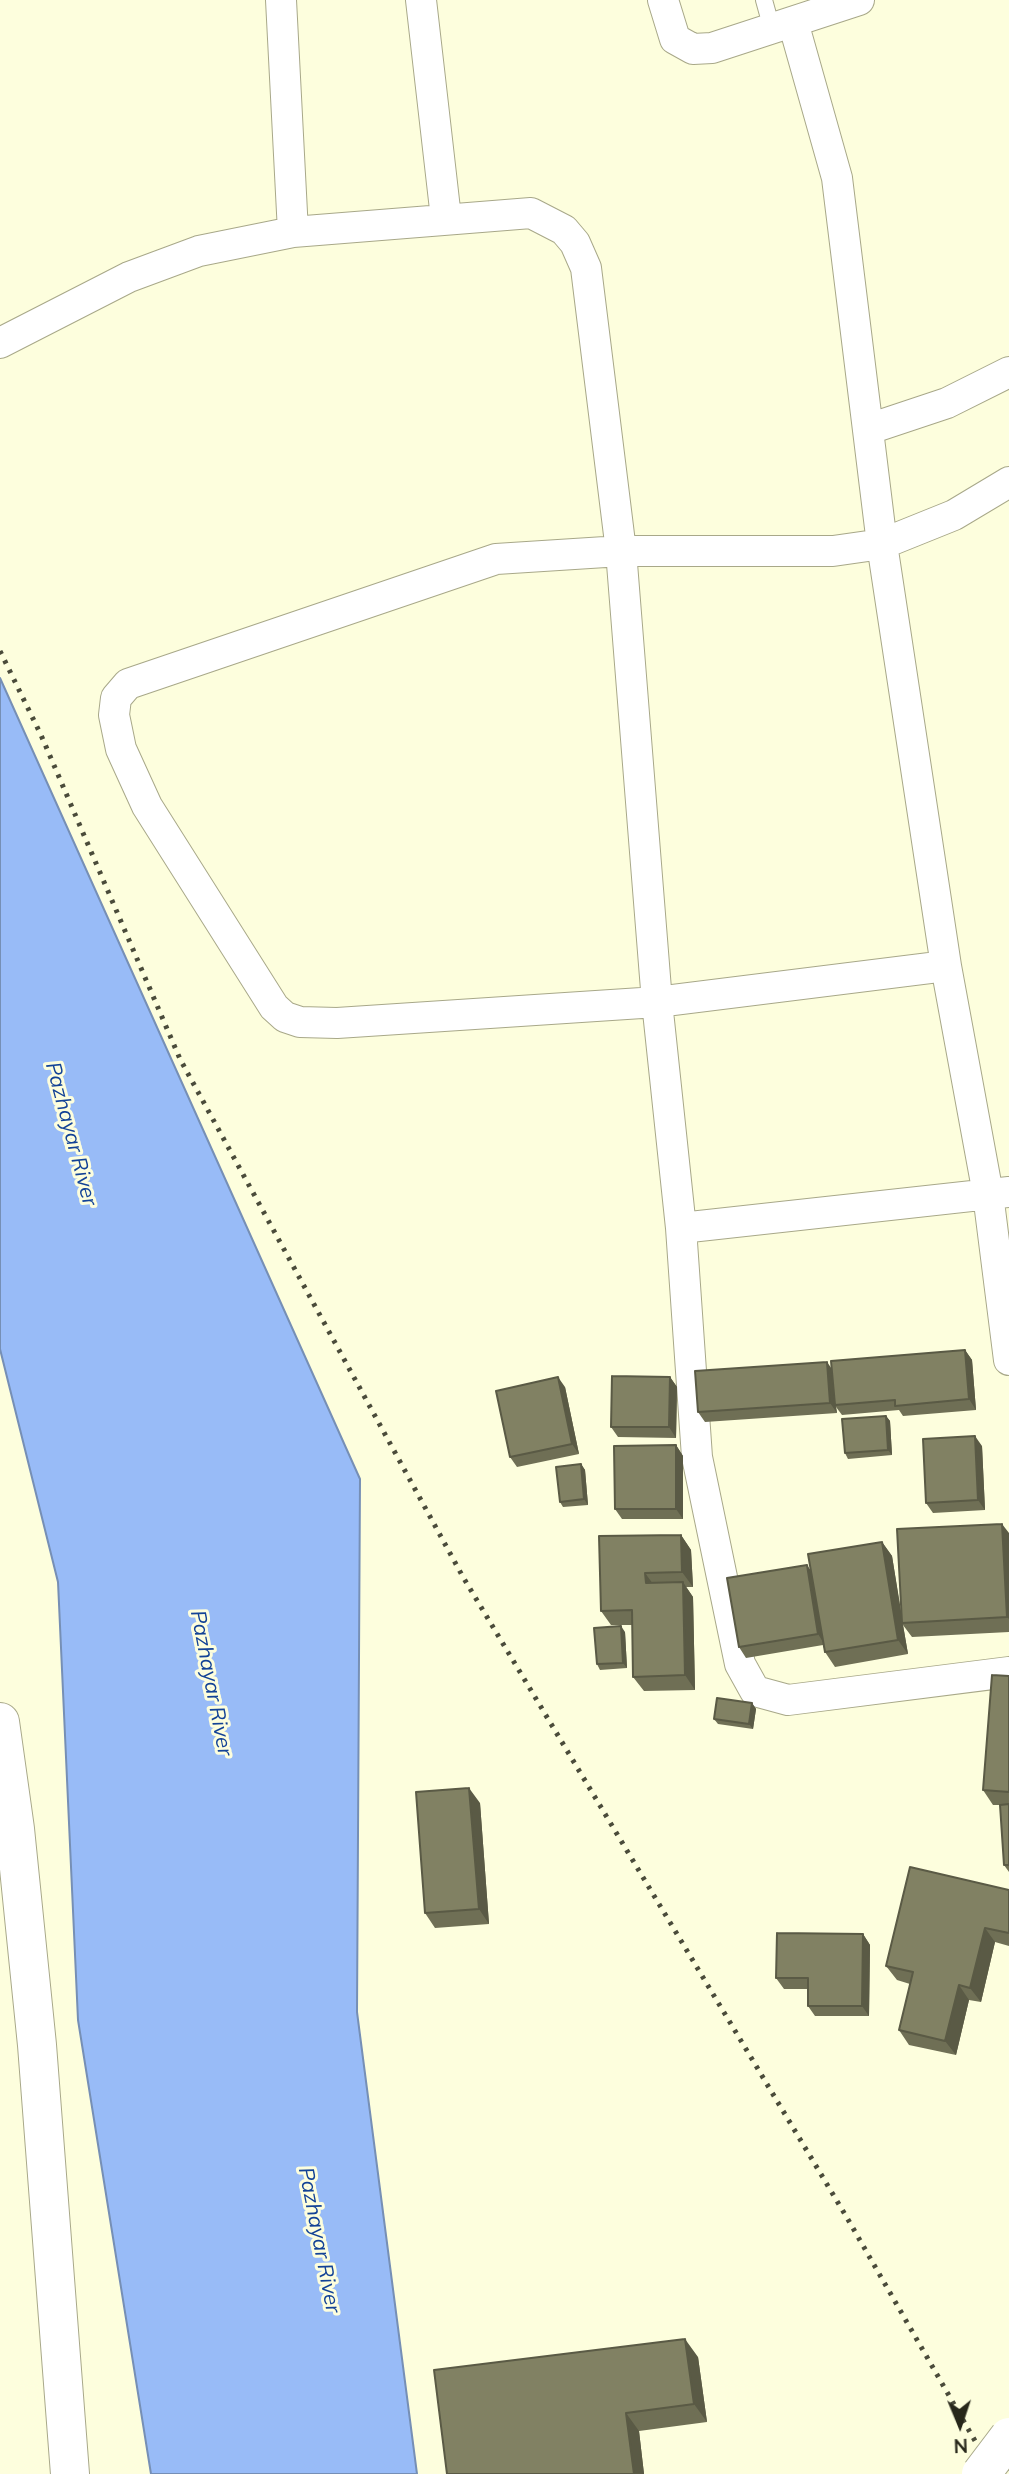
<!DOCTYPE html>
<style>
body{margin:0}
#map{position:relative;width:1009px;height:2474px;overflow:hidden;background:#fdfedd;font-family:Mulish,sans-serif}
canvas{display:block}
.north{position:absolute;left:925px;top:2390px;width:70px;height:70px;-webkit-text-stroke:5px #fdfedd;paint-order:stroke;rotate:178deg;font-size:19px;font-weight:700;line-height:28px;text-align:center;color:#27271a}
.north::after{content:'';display:block;margin:auto;width:24px;height:32px;background:#27271a;clip-path:polygon(50% 0,100% 100%,50% 72%,0 100%)}
</style>
<div id="map">
<canvas width="1009" height="2474"></canvas>
<div class="north">N</div>
</div>
<script>
const c = document.querySelector('canvas').getContext('2d');
c.lineJoin = 'round';
function fillPath(path, color) {
  c.fillStyle = color;
  c.fill(path, 'evenodd');
}
function toPath(rows) {
  const path = new Path2D();
  for (const r of rows) {
    path.moveTo(r[0], r[1]);
    for (let i = 2; i < r.length; i += 2) path.lineTo(r[i], r[i + 1]);
  }
  return path;
}
function trace(path, color, width, dash) {
  c.strokeStyle = color;
  c.lineWidth = width;
  c.lineCap = dash ? 'butt' : 'round';
  c.setLineDash(dash || []);
  c.stroke(path);
}
function write(font, color, halo, rows, align = 'center') {
  c.font = font + ' Mulish,sans-serif';
  c.lineWidth = 6;
  c.setLineDash([]);
  c.textBaseline = 'middle';
  c.strokeStyle = halo;
  c.fillStyle = color;
  for (const [text, x, y, turn = 0] of rows) {
    c.save();
    c.translate(x, y);
    c.rotate((+turn || 0) * Math.PI / 180);
    c.textAlign = isNaN(turn) ? turn : align;
    if (halo) c.strokeText(text, 0, 0);
    c.fillText(text, 0, 0);
    c.restore();
  }
}
const water = toPath([
 [0,678,360,1479,357,2012,417,2474,151,2474,78,2020,58,1582,0,1349,0,678]
]);
fillPath(water, '#98bbf7');
trace(water, '#768fb5', 2);
const lane = toPath([
 [764,0,772,29]
]);
const street = toPath([
 [281,0,293,232],
 [421,0,446,218],
 [663,0,675,39,693,49,712,48,859,0],
 [793,22,837,178,882,544,946,966,988,1194,1009,1360],
 [0,343,129,277,199,251,293,232,531,213,564,230,575,243,586,268,621,551,657,1002,681,1228,697,1457,740,1664,755,1691,788,1700,1009,1672],
 [869,429,947,403,1009,372],
 [946,966,657,1002,337,1023,300,1022,285,1017,274,1007,147,806,121,749,114,715,116,698,128,684,496,559,621,551,833,551,882,544,954,515,1009,482],
 [681,1228,1009,1192]
]);
const secondary = toPath([
 [0,1722,15,1829,37,2045,70,2474]
]);
trace(lane, '#a8a889', 18);
trace(street, '#a8a889', 32);
trace(secondary, '#a8a889', 40);
trace(lane, '#fff', 16);
trace(street, '#fff', 30);
trace(secondary, '#fff', 38);
trace(toPath([
 [0,651,41,735,180,1059,463,1577,846,2216,994,2474]
]), '#4a4b3a', 5, [3.5, 7]);
const highwayBridge = toPath([
 [981,2474,1009,2437]
]);
trace(highwayBridge, '#a8a889', 40, []);
trace(highwayBridge, '#fff', 38);
fillPath(toPath([
 [965,1350,972,1360,976,1410,903,1416,899,1410,842,1415,836,1407,837,1413,705,1422,698,1412,831,1368],
 [670,1377,677,1387,676,1438,618,1437,611,1427],
 [565,1387,579,1454,517,1467,510,1457],
 [886,1416,890,1421,892,1455,848,1459,845,1453],
 [676,1445,683,1456,683,1519,622,1519,615,1509],
 [982,1446,985,1510,933,1513,926,1503],
 [581,1464,585,1470,588,1505,563,1507,560,1502],
 [1009,1533,1009,1632,912,1637,903,1625,908,1654,835,1667,825,1652,823,1645,746,1658,739,1647,811,1571,882,1542,892,1556,901,1613],
 [681,1535,691,1550,693,1587,686,1587,693,1597,695,1690,644,1691,633,1677,632,1625,611,1625,601,1611],
 [625,1632,627,1668,600,1670,597,1664],
 [1009,1676,1009,1872,1004,1865,1000,1805,993,1805,983,1790],
 [752,1703,756,1709,753,1729,718,1724,714,1719],
 [480,1803,489,1924,435,1928,425,1913],
 [1009,1890,1009,1946,995,1942,981,2002,969,2000,956,2055,909,2045,899,2030,910,1984,897,1980,886,1966],
 [863,1934,870,1945,869,2016,815,2016,808,2006,808,1989,784,1989,776,1978],
 [698,2357,707,2422,639,2431,644,2474,447,2474]
]), '#6f6f55');
fillPath(toPath([
 [965,1350,972,1360,976,1410,969,1399],
 [827,1362,834,1372,835,1405,836,1407,837,1413,830,1403],
 [558,1377,565,1387,579,1454,572,1444],
 [670,1377,677,1387,676,1438,669,1427],
 [886,1416,890,1421,892,1455,888,1450],
 [975,1436,982,1446,985,1510,978,1500],
 [676,1445,683,1456,683,1519,676,1509],
 [581,1464,585,1470,588,1505,584,1499],
 [1002,1524,1009,1533,1009,1619,1007,1617],
 [681,1535,691,1550,693,1587,682,1572],
 [882,1542,892,1556,903,1623,902,1623,903,1625,908,1654,898,1640],
 [807,1565,814,1575,825,1645,818,1634],
 [645,1573,656,1588,646,1583],
 [683,1582,693,1597,695,1690,685,1675],
 [621,1626,625,1632,627,1668,623,1663],
 [752,1703,756,1709,753,1729,749,1724],
 [469,1788,480,1803,489,1924,479,1909],
 [985,1928,995,1942,981,2002,970,1988],
 [863,1934,870,1945,869,2016,862,2006],
 [959,1985,969,2000,956,2055,945,2041],
 [685,2339,698,2357,707,2422,694,2404],
 [626,2413,639,2431,644,2474,634,2474]
]), '#5a5a45');
const building = toPath([
 [965,1350,969,1399,895,1406,895,1400,835,1405,831,1361,965,1350],
 [827,1362,830,1403,698,1412,695,1371,827,1362],
 [612,1376,670,1377,669,1427,611,1427,612,1376],
 [558,1377,572,1444,510,1457,496,1391,558,1377],
 [886,1416,888,1450,845,1453,842,1419,886,1416],
 [975,1436,978,1500,926,1503,923,1439,975,1436],
 [676,1445,676,1509,615,1509,614,1446,676,1445],
 [581,1464,584,1499,560,1502,556,1467,581,1464],
 [1002,1524,1007,1617,902,1623,897,1529,1002,1524],
 [681,1535,682,1572,645,1573,646,1583,683,1582,685,1675,633,1677,632,1610,601,1611,599,1536,681,1535],
 [882,1542,898,1640,825,1652,808,1554,882,1542],
 [807,1565,818,1634,739,1647,727,1578,807,1565],
 [621,1626,623,1663,597,1664,594,1628,621,1626],
 [992,1675,1009,1676,1009,1792,983,1790,992,1675],
 [717,1698,752,1703,749,1724,714,1719,717,1698],
 [469,1788,479,1909,425,1913,416,1792,469,1788],
 [1009,1804,1009,1865,1004,1865,1000,1805,1009,1804],
 [910,1867,1009,1890,1009,1933,985,1928,970,1988,959,1985,945,2041,899,2030,913,1972,886,1966,910,1867],
 [777,1933,863,1934,862,2006,808,2006,808,1978,776,1978,777,1933],
 [685,2339,694,2404,626,2413,634,2474,447,2474,434,2370,685,2339]
]);
fillPath(building, '#818163');
trace(building, '#5a5a45', 2);
write('italic 21px', '#124296', '#fdfedd', [
 ["Pazhayar River",71,1134,75],
 ["Pazhayar River",211,1683,79],
 ["Pazhayar River",319,2240,79]
]);
</script>
